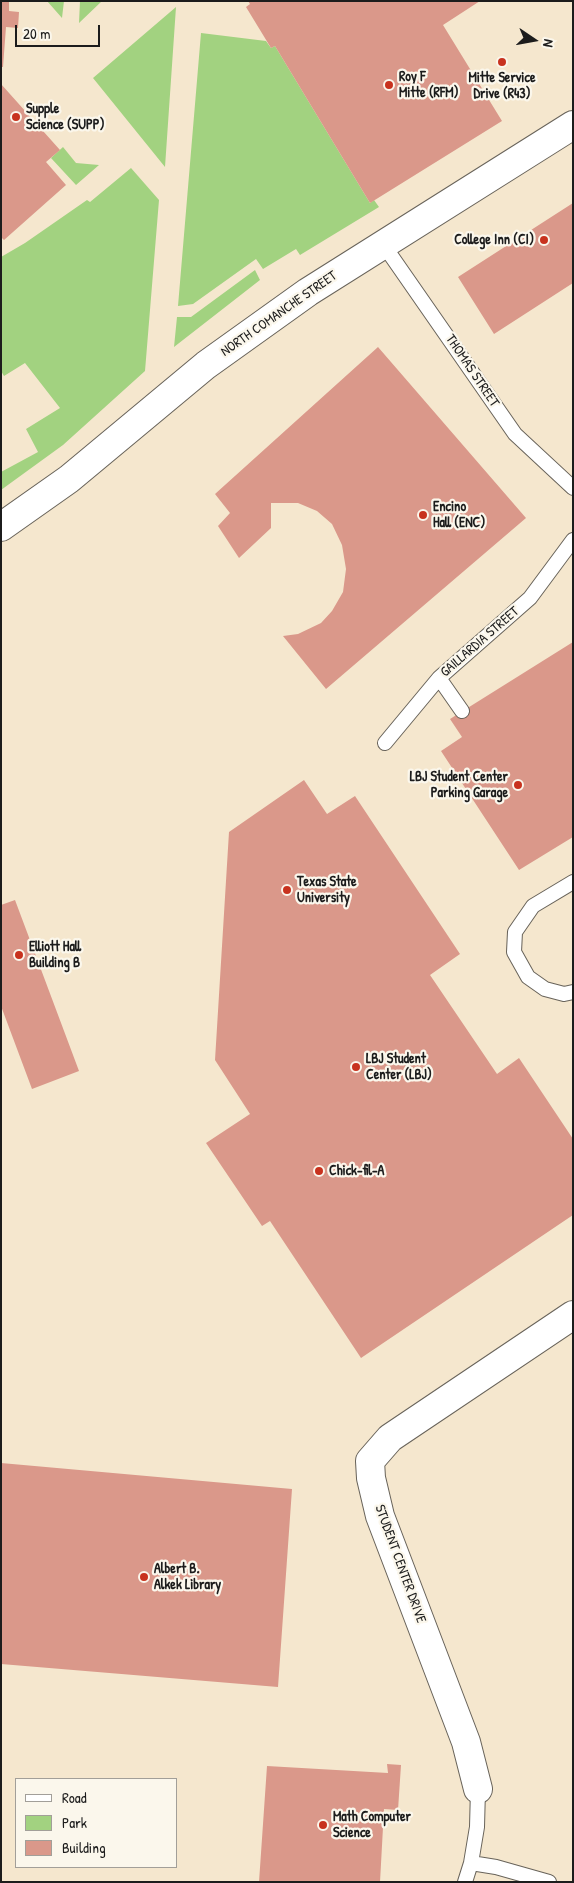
<!DOCTYPE html>
<style>
body{margin:0}
#map{position:relative;width:574px;height:1883px;overflow:hidden;background:#f5e7ce;font-family:"Patrick Hand",sans-serif}
canvas{display:block}
.frame{position:absolute;inset:0;border:2px solid #1c1c1c;pointer-events:none}
.legend{position:absolute;left:15px;top:1778px;width:162px;height:90px;box-sizing:border-box;background:#fbf7ec;border:1px solid #a29f99;margin:0;padding:6px 9px;list-style:none;font-size:15px;color:#1c1c1c}
.legend li{display:flex;align-items:center;gap:10px;height:25px}
.legend b{width:25px;border:1px solid #a29f99}
.north{position:absolute;left:509px;top:15px;width:50px;height:50px;-webkit-text-stroke:4px #fbf7ec;paint-order:stroke;rotate:102deg;font-size:14px;font-weight:700;line-height:20px;text-align:center;color:#1c1c1c}
.north::after{content:'';display:block;margin:auto;width:18px;height:22px;background:#1c1c1c;clip-path:polygon(50% 0,100% 100%,50% 72%,0 100%)}
.scale{position:absolute;left:15px;top:25px;width:85px;height:22px;box-sizing:border-box;border:2px solid #1c1c1c;border-top:0;padding-left:6px;font-size:15px;line-height:18px;white-space:nowrap;color:#1c1c1c;-webkit-text-stroke:4px #fbf7ec;paint-order:stroke}
</style>
<div id="map">
<canvas width="574" height="1883"></canvas>
<div class="frame"></div>
<ul class="legend">
<li><b style="height:6px;background:#fff"></b>Road</li>
<li><b style="height:14px;background:#a2d280"></b>Park</li>
<li><b style="height:14px;background:#da988a"></b>Building</li>
</ul>
<div class="north">N</div>
<div class="scale">20 m</div>
</div>
<script>
const c = document.querySelector('canvas').getContext('2d');
c.lineJoin = 'round';
function fillPath(path, color) {
  c.fillStyle = color;
  c.fill(path, 'evenodd');
}
function toPath(rows) {
  const path = new Path2D();
  for (const r of rows) {
    path.moveTo(r[0], r[1]);
    for (let i = 2; i < r.length; i += 2) path.lineTo(r[i], r[i + 1]);
  }
  return path;
}
function trace(path, color, width, dash) {
  c.strokeStyle = color;
  c.lineWidth = width;
  c.lineCap = dash ? 'butt' : 'round';
  c.setLineDash(dash || []);
  c.stroke(path);
}
function write(font, color, halo, rows, align = 'center') {
  c.font = font + ' "Patrick Hand",sans-serif';
  c.lineWidth = 4.5;
  c.setLineDash([]);
  c.textBaseline = 'middle';
  c.strokeStyle = halo;
  c.fillStyle = color;
  for (const [text, x, y, turn = 0] of rows) {
    c.save();
    c.translate(x, y);
    c.rotate((+turn || 0) * Math.PI / 180);
    c.textAlign = isNaN(turn) ? turn : align;
    if (halo) c.strokeText(text, 0, 0);
    c.fillText(text, 0, 0);
    c.restore();
  }
}
fillPath(toPath([
 [47,1,64,1,62,18],
 [80,1,102,1,79,23],
 [176,7,165,167,93,78],
 [201,33,266,41,271,48,275,46,370,203,374,200,379,207,300,255,296,249,263,269,256,259,193,304,178,306],
 [63,147,76,163,99,165,76,185,51,158],
 [131,168,159,200,145,371,63,445,1,490,1,472,38,452,26,429,60,408,25,363,4,376,1,371,1,257,25,243,87,200,90,202],
 [255,270,260,280,174,347,177,317,191,317]
]), '#a2d280');
fillPath(toPath([
 [1,1,9,1,9,11,19,12,18,28,6,27,3,67,1,67],
 [248,1,480,1,443,25,502,121,370,203,275,46,271,48,246,7,250,4],
 [1,84,60,150,46,162,66,185,4,240,1,237],
 [573,203,573,283,494,334,458,277],
 [378,347,526,518,326,689,283,636,298,634,321,623,332,611,343,592,346,569,342,545,332,524,317,511,298,503,271,503,271,528,239,558,218,526,230,513,215,494],
 [573,642,573,837,519,870,441,751,462,737,450,719],
 [304,780,327,814,355,796,460,954,430,975,497,1074,519,1058,573,1139,573,1215,361,1358,270,1221,262,1226,206,1143,250,1114,215,1060,229,832],
 [15,900,79,1071,32,1089,1,1006,1,905],
 [1,1463,292,1489,278,1687,1,1664],
 [387,1764,401,1765,398,1810,384,1809,380,1882,259,1882,267,1766,388,1773]
]), '#da988a');
const service = toPath([
 [383,244,515,434,573,488],
 [439,678,462,711],
 [385,743,439,678,530,598,573,540],
 [573,882,533,906,515,932,514,952,528,977,545,989,564,994,573,992],
 [471,1863,496,1867,549,1882],
 [465,1882,471,1863,477,1827,478,1789]
]);
const minor = toPath([
 [1,527,69,479,206,365,308,292,573,125],
 [478,1789,466,1742,380,1516,371,1478,370,1461,390,1438,573,1315]
]);
trace(service, '#68635a', 16);
trace(minor, '#68635a', 30);
trace(service, '#fff', 14);
trace(minor, '#fff', 28);
for (const [x, y, r, color] of [
 [502,62,5,"#c8321e"],
 [389,85,5,"#c8321e"],
 [16,117,5,"#c8321e"],
 [544,240,5,"#c8321e"],
 [423,515,5,"#c8321e"],
 [518,785,5,"#c8321e"],
 [287,890,5,"#c8321e"],
 [19,955,5,"#c8321e"],
 [356,1067,5,"#c8321e"],
 [319,1171,5,"#c8321e"],
 [144,1577,5,"#c8321e"],
 [323,1825,5,"#c8321e"]
]) {
  const dot = new Path2D();
  dot.arc(x, y, r, 0, 2 * Math.PI);
  c.fillStyle = color;
  c.fill(dot);
  trace(dot, '#fbf7ec', 2);
}
write('bold 14px', '#1c1c1c', '#fbf7ec', [
 ["Roy F",399,77],
 ["Mitte (RFM)",399,93],
 ["Mitte Service",502,78,"center"],
 ["Drive (R43)",502,94,"center"],
 ["Supple",26,109],
 ["Science (SUPP)",26,125],
 ["College Inn (CI)",534,240,"right"],
 ["Encino",433,507],
 ["Hall (ENC)",433,523],
 ["LBJ Student Center",508,777,"right"],
 ["Parking Garage",508,793,"right"],
 ["Texas State",297,882],
 ["University",297,898],
 ["Elliott Hall",29,947],
 ["Building B",29,963],
 ["LBJ Student",366,1059],
 ["Center (LBJ)",366,1075],
 ["Chick-fil-A",329,1171],
 ["Albert B.",154,1569],
 ["Alkek Library",154,1585],
 ["Math Computer",333,1817],
 ["Science",333,1833]
], 'left');
write('14px', '#1c1c1c', '#fbf7ec', [
 ["NORTH COMANCHE STREET",279,314,-35],
 ["THOMAS STREET",472,371,56],
 ["GAILLARDIA STREET",480,642,-41],
 ["STUDENT CENTER DRIVE",400,1564,70]
]);
</script>
